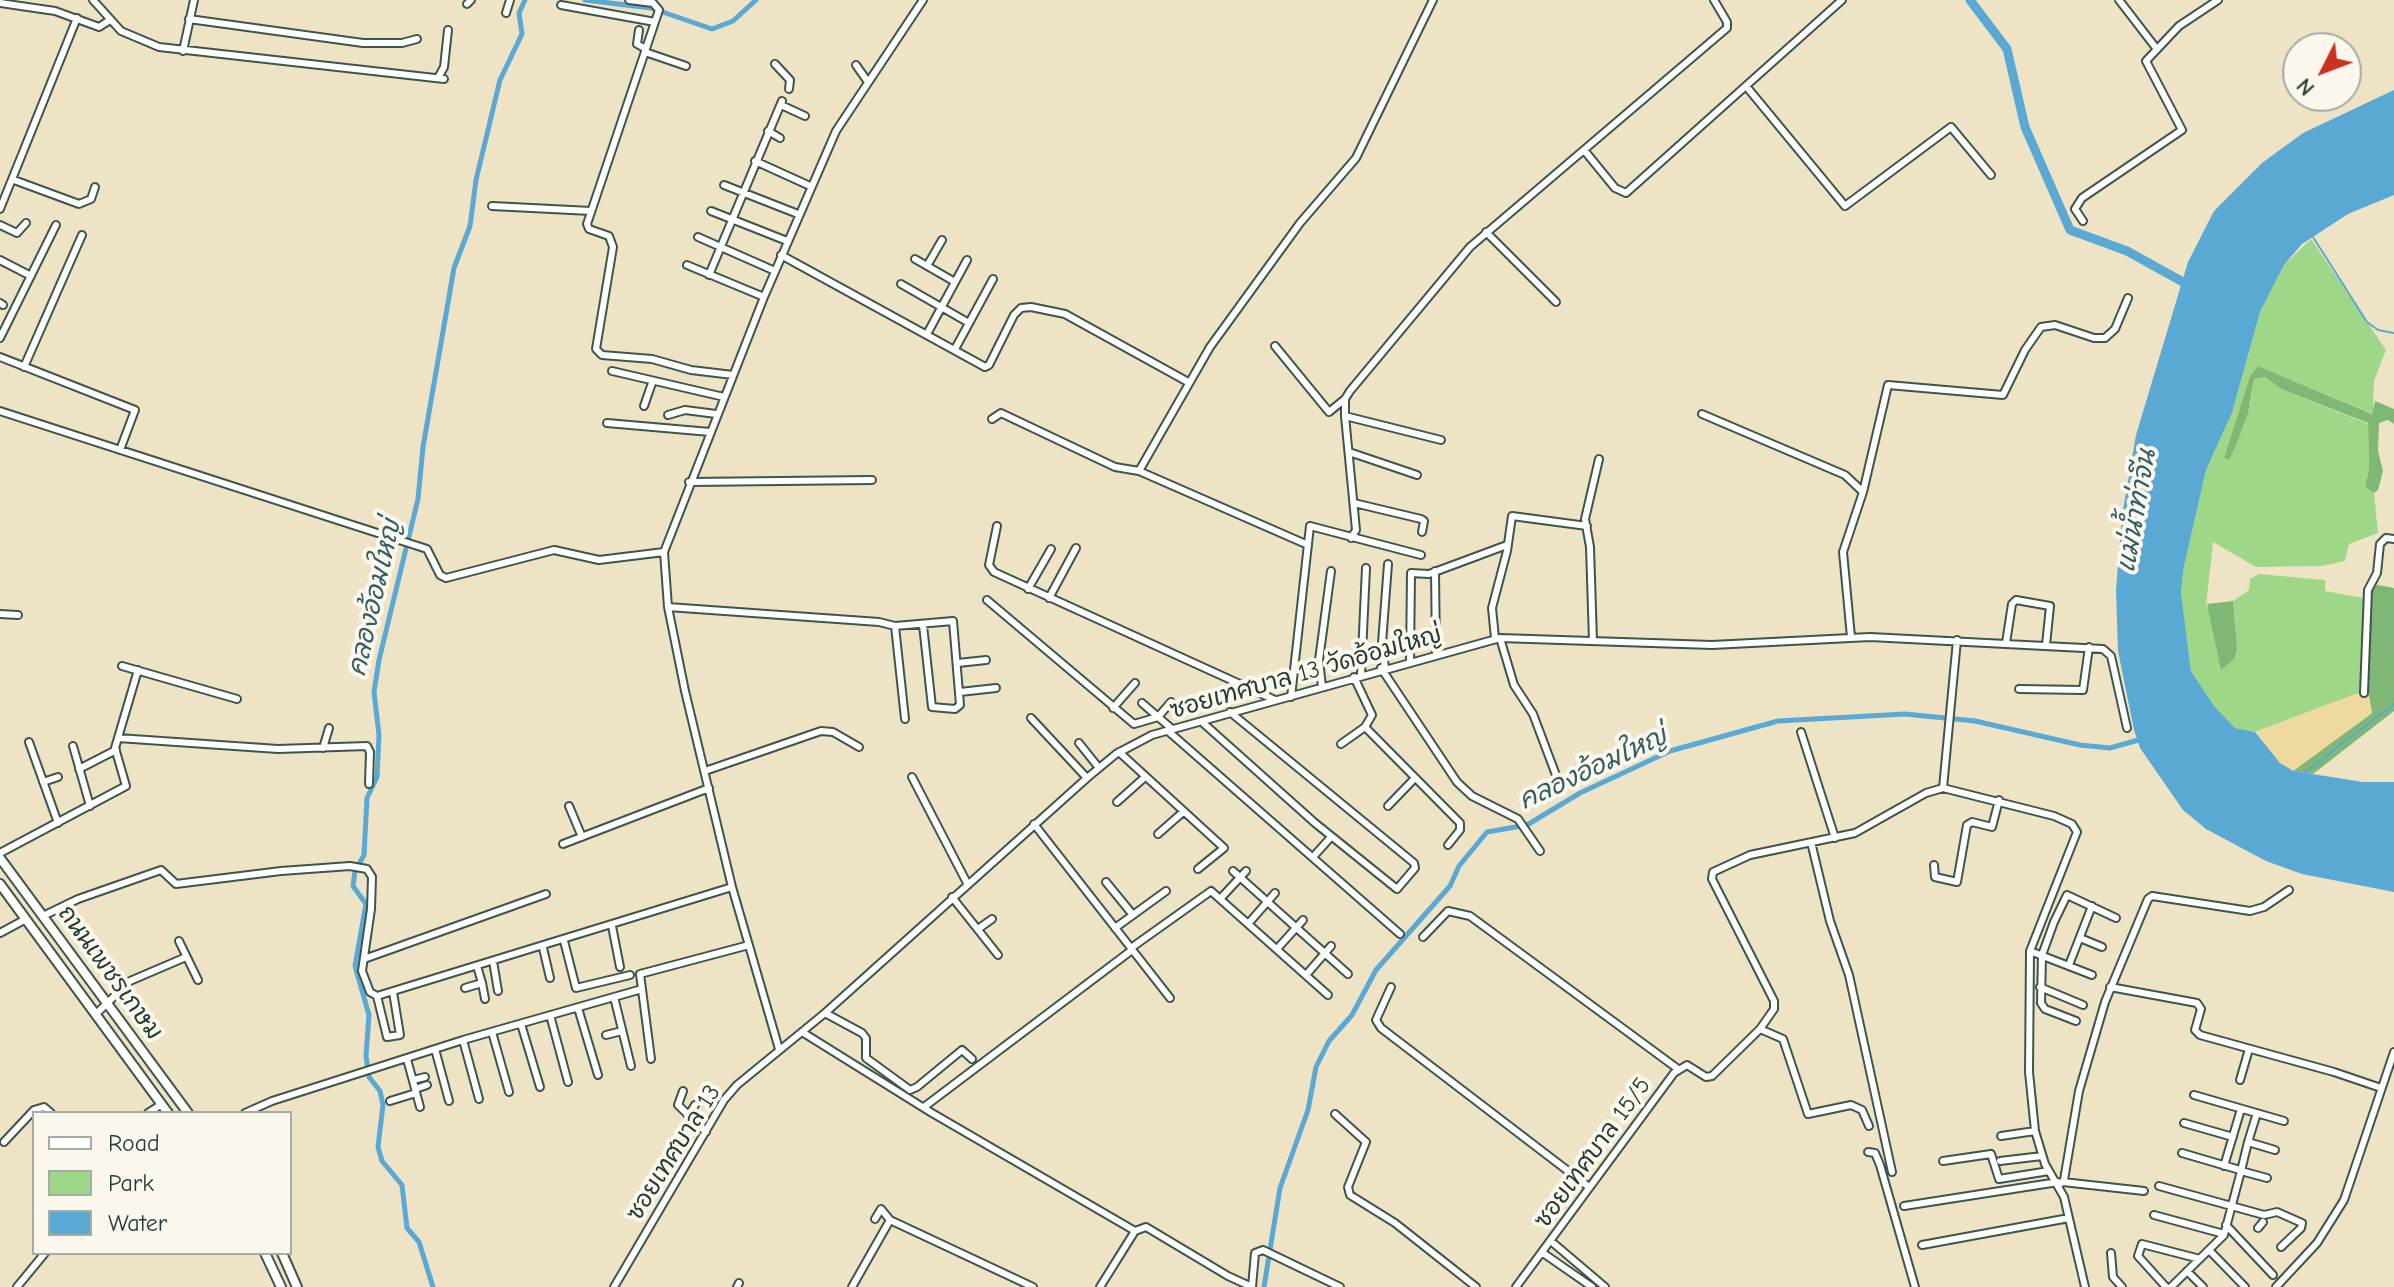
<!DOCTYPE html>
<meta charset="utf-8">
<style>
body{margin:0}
#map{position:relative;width:2394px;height:1287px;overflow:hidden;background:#eee4c5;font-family:"Comic Neue",sans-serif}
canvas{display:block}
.legend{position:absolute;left:32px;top:1111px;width:260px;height:144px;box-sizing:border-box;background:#fbf7ec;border:2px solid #a3ada2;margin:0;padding:10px 14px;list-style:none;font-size:24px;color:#1f3d34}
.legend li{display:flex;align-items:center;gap:16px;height:40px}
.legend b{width:40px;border:2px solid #a3ada2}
.north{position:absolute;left:2282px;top:32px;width:80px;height:80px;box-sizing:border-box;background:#fbf7ec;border:2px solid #a3ada2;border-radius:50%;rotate:228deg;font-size:22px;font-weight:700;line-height:32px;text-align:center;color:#1f3d34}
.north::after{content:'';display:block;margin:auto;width:28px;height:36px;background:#c8321e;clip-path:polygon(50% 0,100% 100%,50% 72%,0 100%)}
</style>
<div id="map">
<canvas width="2394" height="1287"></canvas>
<ul class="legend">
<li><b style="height:10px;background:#fff"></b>Road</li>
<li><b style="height:22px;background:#9fd789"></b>Park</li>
<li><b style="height:22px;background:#5aa8d4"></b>Water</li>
</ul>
<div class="north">N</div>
</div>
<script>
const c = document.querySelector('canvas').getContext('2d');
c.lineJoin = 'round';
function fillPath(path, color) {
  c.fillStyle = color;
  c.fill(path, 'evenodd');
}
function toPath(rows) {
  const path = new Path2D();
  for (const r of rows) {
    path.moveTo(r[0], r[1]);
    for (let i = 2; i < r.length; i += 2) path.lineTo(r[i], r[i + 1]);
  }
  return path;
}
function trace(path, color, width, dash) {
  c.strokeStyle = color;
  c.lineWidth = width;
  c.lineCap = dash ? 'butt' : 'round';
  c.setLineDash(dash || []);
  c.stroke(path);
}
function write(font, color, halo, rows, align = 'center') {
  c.font = font + ' "Comic Neue","Playpen Sans Thai",sans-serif';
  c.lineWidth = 8;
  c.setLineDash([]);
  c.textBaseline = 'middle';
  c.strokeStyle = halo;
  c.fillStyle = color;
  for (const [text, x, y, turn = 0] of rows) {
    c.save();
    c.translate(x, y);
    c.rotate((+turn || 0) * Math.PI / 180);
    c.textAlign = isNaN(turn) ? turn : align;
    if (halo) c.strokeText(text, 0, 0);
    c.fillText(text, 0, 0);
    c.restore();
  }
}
fillPath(toPath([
 [2311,239,2386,350,2374,381,2373,414,2258,366,2250,376,2224,458,2250,405,2254,379,2265,377,2281,389,2368,424,2369,469,2365,487,2374,493,2378,533,2349,544,2345,561,2322,566,2256,567,2213,542,2206,606,2237,648,2233,601,2249,590,2250,579,2259,574,2325,580,2325,591,2363,598,2361,692,2255,732,2235,728,2214,706,2191,671,2181,592,2184,566,2206,470,2232,413,2260,312,2284,265]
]), '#9fd789');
fillPath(toPath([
 [2258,366,2372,414,2375,401,2394,409,2394,424,2388,420,2379,423,2378,451,2383,471,2378,490,2374,493,2365,487,2369,469,2368,423,2281,389,2265,377,2254,379,2248,413,2236,445,2229,460,2224,458,2250,376],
 [2373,584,2394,588,2394,711,2313,774,2293,771,2372,713,2368,692,2361,692,2363,598],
 [2233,601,2237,648,2234,659,2221,670,2207,604]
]), '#7fb875');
fillPath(toPath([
 [2361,692,2368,692,2372,713,2293,771,2280,763,2255,732]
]), '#eeda9e');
fillPath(toPath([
 [2394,90,2394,195,2348,214,2302,244,2284,265,2260,312,2232,413,2206,470,2184,566,2181,592,2191,671,2214,706,2235,728,2255,732,2280,763,2293,771,2363,782,2394,782,2394,892,2302,874,2266,861,2206,829,2183,810,2140,748,2134,730,2118,651,2116,590,2122,516,2136,435,2188,262,2214,211,2262,163,2303,133]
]), '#5aa8d4');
trace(toPath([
 [2313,237,2367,322,2378,330,2394,333],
 [2303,774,2394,704]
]), '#5aa8d4', 2);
trace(toPath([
 [585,0,651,8,712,29,733,21,756,0],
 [433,1287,419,1242,407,1228,402,1185,382,1161,378,1147,383,1105,380,1091,369,1077,366,1056,369,1015,355,966,366,904,353,886,355,871,364,855,367,798,377,777,379,735,374,692,379,660,418,499,423,447,454,268,470,226,476,180,500,80,522,34,519,13,525,0],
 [1264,1287,1280,1188,1308,1110,1316,1067,1329,1041,1352,1015,1376,970,1450,886,1459,866,1487,832,1527,825,1580,793,1670,751,1778,721,1905,714,1975,721,2080,745,2110,748,2142,739]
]), '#5aa8d4', 5);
trace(toPath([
 [1970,0,2007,49,2025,127,2070,230,2127,251,2192,287]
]), '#5aa8d4', 9);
const minor = toPath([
 [93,0,121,31,159,47,444,79],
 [629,0,653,3,659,10,587,224,589,229,609,236,613,247,596,349,602,355,652,359,691,370,733,375],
 [2119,0,2156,48],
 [0,3,55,11,99,27,110,20],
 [467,4,471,0],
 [561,5,655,22],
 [506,13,510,0],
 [189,19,363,43,402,43,417,39],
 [639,30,637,44,646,49],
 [183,51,194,0],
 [645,52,686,66],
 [775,64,790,80,789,89],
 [856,65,868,82],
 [438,78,444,67,448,30],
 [1746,86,1845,206,1951,127,1991,175],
 [781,105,805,116],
 [768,131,780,138],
 [1584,150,1615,188,1626,193,1842,0],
 [755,161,810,186],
 [14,180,79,204,91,199,95,187],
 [724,185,798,214],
 [492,206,591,211],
 [0,209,77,18],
 [711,211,787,241],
 [2083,221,2075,209,2082,198,2182,130,2146,61,2179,26,2218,0],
 [0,225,17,233,26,223],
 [1486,232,1556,302],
 [698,237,775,271],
 [781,255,985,367,989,365,1014,315,1021,308,1031,307,1065,314,1188,382],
 [915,259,955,282],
 [0,260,31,276],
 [687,265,764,297],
 [927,266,942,240],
 [709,275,782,101],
 [901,284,969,323],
 [0,303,3,305],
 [927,334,967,260],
 [0,338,56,225],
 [1275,346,1329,412,1345,399],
 [955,349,993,279],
 [0,357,135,410,120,450],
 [24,367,82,235],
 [612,371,724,397],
 [644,406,652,383],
 [0,411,427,549,440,575,446,578,554,550,599,560,664,552],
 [1702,414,1845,475,1863,492,1843,552,1851,637],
 [668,415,685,410,716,414],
 [1345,416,1441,440],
 [992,419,1001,413,1115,467,1139,471,1308,545],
 [607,423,710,432],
 [1349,452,1417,475],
 [1139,471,1210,347,1300,223,1356,158,1433,0],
 [689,482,872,480],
 [1863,492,1888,385,2003,395,2025,350,2041,327,2055,325,2094,338,2105,338,2115,329,2128,298],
 [1354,503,1421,519,1424,521,1422,532],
 [997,526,989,565,994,572,1275,700],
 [1351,538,1356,530,1345,416,1345,399,1350,391,1470,247,1727,28,1727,22,1714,0],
 [1435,571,1436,655],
 [1028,589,1051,549],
 [1049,598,1076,548],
 [987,600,1134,724,1158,717,1171,702],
 [668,607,879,622,895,626,953,621,960,705,955,709,932,707,923,625],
 [0,614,18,615],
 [895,626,905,719],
 [1495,638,1492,608,1507,551,1512,516,1587,526],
 [1500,638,1514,685,1533,714,1559,783],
 [1593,641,1590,547,1585,519,1599,459],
 [2006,643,2012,604,2016,600,2050,606,2046,645],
 [1410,662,1411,573,1429,574,1507,545],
 [958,663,986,660],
 [122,666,237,699],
 [1381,668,1457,782,1472,796,1518,819,1540,851],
 [1385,668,1382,643,1388,564],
 [1361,675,1366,568],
 [1322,687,1319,660,1331,571],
 [2019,689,2083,690,2089,647],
 [960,692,996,688],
 [2364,693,2368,590,2377,573,2380,544,2386,538,2394,539],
 [1291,697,1310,526,1421,555],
 [1142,703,1172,729],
 [1113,708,1135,683],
 [1031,718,1087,778],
 [1202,722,1315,823,1397,889,1415,868,1414,863,1230,712],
 [1365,727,1460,823,1460,830,1448,845],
 [1168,731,1400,934],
 [1801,732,1835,838],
 [118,738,278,749,367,746,370,752,369,784],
 [29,742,58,823],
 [1079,743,1099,768],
 [1341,744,1365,727,1372,715,1354,677],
 [73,746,90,806],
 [323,748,329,728],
 [1119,752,1224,848,1198,869],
 [79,769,116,750],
 [705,771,821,731,833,732,859,747],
 [912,777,967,883],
 [43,782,58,777],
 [1943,788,1957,640],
 [1117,802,1145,777],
 [569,806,582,837],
 [1388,806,1415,778],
 [1034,824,1170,998],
 [1158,834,1183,812],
 [1811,842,1830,921,1849,975,1892,1172],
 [563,844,709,788],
 [0,853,126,786,115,748,138,670],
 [1313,857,1331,837],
 [1934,865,1935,877,1957,882,1967,825,1972,822,1992,827,1999,800],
 [1233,871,1348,974],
 [1106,882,1133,915],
 [952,897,998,955],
 [1220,899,1246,871],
 [43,916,78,899,161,870,176,884,281,871,350,866,367,869,372,877,371,909,362,971,370,992,377,996,732,887],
 [1248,924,1275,893],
 [612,926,620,967],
 [1115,928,1166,891],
 [978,929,992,919],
 [0,933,26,919],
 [1423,937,1448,911,1470,916,1678,1069],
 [2080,938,2102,947],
 [179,941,198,980],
 [564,941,576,988,630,975],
 [543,948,550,978],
 [1131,948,1211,891,1328,995],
 [1277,949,1303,920],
 [2030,951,2092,975],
 [364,959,546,894],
 [493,961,498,991],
 [2069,965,2092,906],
 [1306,975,1331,946],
 [482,983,485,999],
 [1391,987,1376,1020,1381,1028,1589,1187],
 [2040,987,2083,1005],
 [2110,987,2197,1003,2201,1009,2195,1030,2200,1035,2334,1072,2381,1088],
 [465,988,482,983,477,966],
 [377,996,387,1037,400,1035,393,992],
 [614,997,631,1066],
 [578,1008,598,1075],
 [825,1013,862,1033,866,1038,866,1058,910,1090,917,1087,962,1050,972,1059],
 [96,1014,130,981,186,957],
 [550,1015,568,1082],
 [2076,1021,2045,1009,2041,1003,2042,955,2054,922,2067,895,2116,918],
 [521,1024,540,1087],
 [1760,1029,1783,1039,1808,1114,1851,1105,1862,1110,1869,1126],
 [492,1032,509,1092],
 [802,1032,932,1113,1135,1231],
 [606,1035,622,1031],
 [463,1040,479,1099],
 [435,1049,449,1101],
 [779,1049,732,887,685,691,668,607,664,552,764,297,836,131,923,0],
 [407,1059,420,1107],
 [651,1059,640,974,749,945],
 [413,1080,425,1077],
 [2240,1080,2249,1049],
 [415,1089,427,1085],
 [683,1091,678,1105,706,1132],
 [2194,1095,2284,1121],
 [390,1101,416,1093],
 [924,1107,1132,950],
 [148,1113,162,1104],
 [245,1113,272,1101,463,1040,642,989],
 [1335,1114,1366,1142,1348,1187,1350,1195,1395,1223,1476,1287],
 [688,1116,695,1105],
 [2184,1123,2233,1137],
 [2001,1136,2035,1131],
 [4,1142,34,1110,44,1107,51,1113],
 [2248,1142,2257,1113],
 [1868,1152,1875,1153,1880,1165,1915,1287],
 [2182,1153,2240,1170],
 [1943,1161,1991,1154,1999,1179,2049,1171],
 [2000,1161,2042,1156],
 [2224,1166,2241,1109],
 [2241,1171,2248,1142,2275,1150],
 [2063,1182,2144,1191],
 [2059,1185,2064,1180,2079,1091,2105,1002,2148,899,2152,896,2250,911,2264,907,2289,890],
 [2159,1186,2264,1215,2277,1212,2302,1223,2301,1228,2281,1247],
 [1904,1206,2058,1182],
 [2154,1215,2224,1234],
 [875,1219,881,1209,890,1220,1033,1287],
 [2226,1225,2273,1275],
 [2258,1228,2263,1222],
 [1552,1242,1605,1287],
 [1922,1245,2069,1218],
 [2209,1250,2245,1287],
 [1543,1253,1592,1287],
 [2111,1253,2113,1277,2122,1287],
 [2187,1271,2203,1287],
 [17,1287,45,1253],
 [614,1287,724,1100,737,1085,825,1013,1087,778,1116,754,1152,735,1500,638,1712,645,1870,637,2103,649,2111,656,2127,728],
 [737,1287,739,1283],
 [852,1287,890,1220],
 [1100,1287,1135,1231,1146,1227,1228,1276,1252,1287,1255,1253,1263,1250,1340,1287],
 [1516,1287,1674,1073,1687,1065,1706,1077,1712,1076,1760,1029,1774,1009,1774,1001,1712,879,1713,872,1750,855,1855,833,1926,793,1943,788,2054,816,2072,824,2077,832,2030,951,2029,1072,2035,1131,2045,1164,2064,1197,2085,1287],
 [2166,1287,2138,1256,2142,1244,2200,1259],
 [2171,1287,2224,1235,2241,1171,2267,1178],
 [2276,1287,2317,1243,2344,1200,2394,1052]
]);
const major = toPath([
 [0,858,188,1113],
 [0,884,168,1113],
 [265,1253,281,1287],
 [282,1253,297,1287]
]);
trace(minor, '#3e564a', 10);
trace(major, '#3e564a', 12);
trace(minor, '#fff', 6);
trace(major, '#fff', 8);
write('24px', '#1f3d34', '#fbf7ec', [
 ["ซอยเทศบาล 13 วัดอ้อมใหญ่",1306,673,-16],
 ["ถนนเพชรเกษม",110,973,54],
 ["ซอยเทศบาล 13",674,1153,-58],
 ["ซอยเทศบาล 15/5",1593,1153,-54]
]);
write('italic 26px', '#315d64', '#fbf7ec', [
 ["แม่น้ำท่าจีน",2137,511,-80],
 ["คลองอ้อมใหญ่",375,598,-77],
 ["คลองอ้อมใหญ่",1593,769,-25]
]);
</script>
